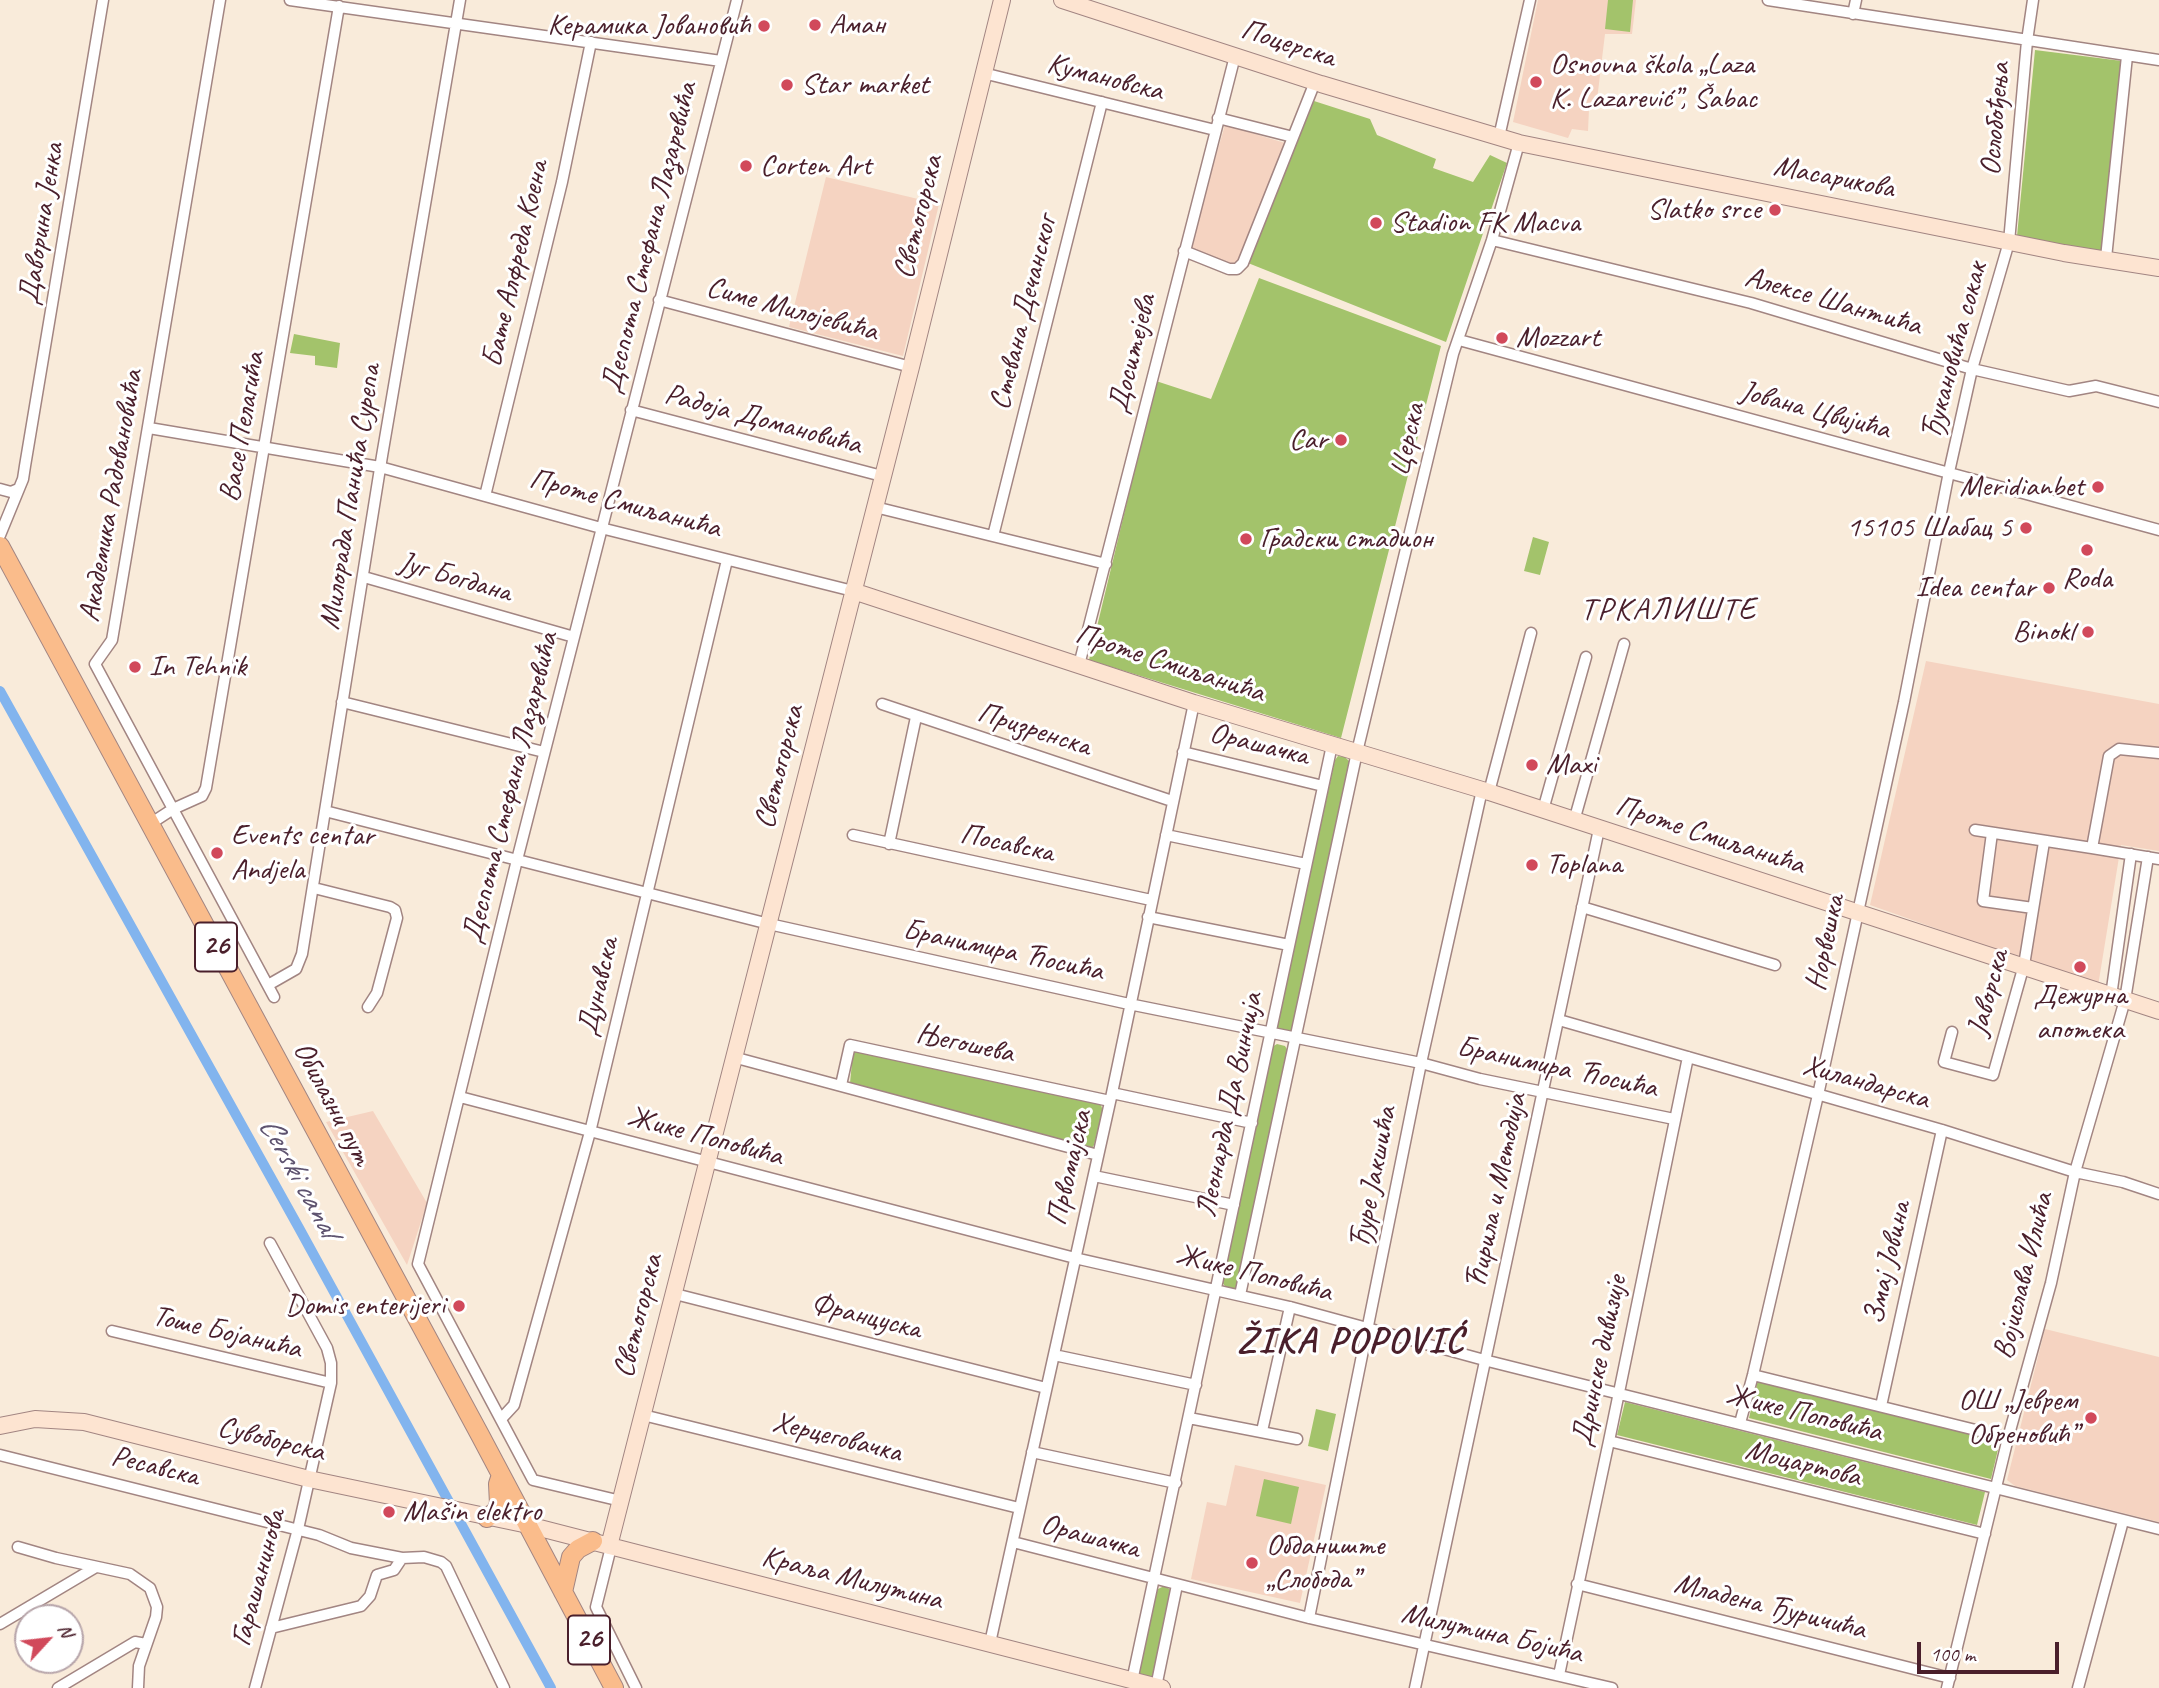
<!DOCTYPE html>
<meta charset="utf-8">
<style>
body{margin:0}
#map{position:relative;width:2159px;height:1688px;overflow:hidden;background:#f9ebda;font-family:Caveat,sans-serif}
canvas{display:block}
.north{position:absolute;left:14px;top:1604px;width:70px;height:70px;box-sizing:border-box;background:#fff;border:2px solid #b7a5aa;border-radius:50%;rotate:63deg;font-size:19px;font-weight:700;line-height:28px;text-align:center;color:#4a1f2b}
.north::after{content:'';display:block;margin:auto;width:24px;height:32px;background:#d1495b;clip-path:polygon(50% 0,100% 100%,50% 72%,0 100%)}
.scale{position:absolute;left:1917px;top:1642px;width:142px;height:32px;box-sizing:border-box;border:4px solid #4a1f2b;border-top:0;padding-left:9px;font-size:21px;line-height:24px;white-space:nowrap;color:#4a1f2b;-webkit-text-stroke:5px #fff;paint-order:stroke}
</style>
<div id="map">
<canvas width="2159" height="1688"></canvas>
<div class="north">N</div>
<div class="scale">100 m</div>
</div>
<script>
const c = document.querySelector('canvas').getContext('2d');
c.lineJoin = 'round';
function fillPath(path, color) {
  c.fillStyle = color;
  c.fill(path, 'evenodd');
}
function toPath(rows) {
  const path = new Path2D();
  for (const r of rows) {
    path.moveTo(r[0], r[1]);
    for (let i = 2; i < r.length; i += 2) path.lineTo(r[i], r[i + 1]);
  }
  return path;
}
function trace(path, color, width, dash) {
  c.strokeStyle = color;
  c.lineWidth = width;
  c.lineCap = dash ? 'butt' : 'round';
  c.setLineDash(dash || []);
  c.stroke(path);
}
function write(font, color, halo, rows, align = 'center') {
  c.font = font + ' Caveat,sans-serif';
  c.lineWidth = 6;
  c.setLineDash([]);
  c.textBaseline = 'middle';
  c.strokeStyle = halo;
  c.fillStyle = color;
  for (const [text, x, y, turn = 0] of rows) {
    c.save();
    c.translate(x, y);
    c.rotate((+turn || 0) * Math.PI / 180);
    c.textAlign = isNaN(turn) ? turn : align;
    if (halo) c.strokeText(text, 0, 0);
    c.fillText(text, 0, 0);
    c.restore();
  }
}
fillPath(toPath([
 [1538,0,1636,0,1632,34,1605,34,1596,108,1589,109,1588,131,1572,129,1568,138,1513,122],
 [1225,125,1285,143,1239,262,1232,266,1189,248],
 [826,177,939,204,903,356,789,327],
 [1926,661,2159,704,2159,851,2121,845,2098,986,1870,905],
 [373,1111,427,1203,407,1265,326,1122],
 [2045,1329,2159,1357,2159,1522,2015,1486,2007,1480],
 [1235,1465,1326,1485,1300,1603,1191,1579,1207,1502,1226,1506]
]), '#f5d3c1');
fillPath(toPath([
 [1608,0,1633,0,1630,32,1605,29],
 [2035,50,2122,61,2106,255,2017,236],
 [1314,101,1370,119,1377,135,1436,159,1433,168,1473,182,1490,155,1507,163,1446,342,1248,263],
 [1259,278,1441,346,1341,738,1089,660,1156,381,1211,399],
 [294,334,340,343,337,368,315,365,315,356,290,353],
 [1533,537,1549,542,1540,575,1524,571],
 [1338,756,1345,757,1350,762,1291,1032,1279,1030,1277,1026,1335,760],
 [1277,1044,1285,1046,1288,1051,1238,1286,1235,1289,1227,1289,1222,1282,1272,1047],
 [856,1050,1100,1102,1103,1111,1094,1145,1092,1148,850,1083,853,1052],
 [1758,1380,2000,1441,1991,1479,1749,1418],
 [1625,1402,1985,1492,1977,1525,1617,1435],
 [1316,1409,1336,1414,1328,1451,1308,1446],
 [1264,1479,1299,1487,1291,1524,1256,1516],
 [1164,1586,1171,1590,1152,1677,1138,1674,1156,1590]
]), '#a3c36b');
trace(toPath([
 [0,691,299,1228,551,1688]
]), '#82b4ee', 10);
const street = toPath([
 [220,0,112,640,95,664,274,997],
 [290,0,721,61],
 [1768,0,2159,60],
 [1853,14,1856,0],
 [983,73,1215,130],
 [1218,118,1293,137],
 [1499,137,1530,0],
 [1492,240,1751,303,1972,369,2069,391,2096,386,2159,402],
 [1184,251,1229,269,1237,269,1243,263,1315,82],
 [2106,258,2127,56],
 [659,300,911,367],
 [1459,340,2159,530],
 [631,410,882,476],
 [149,428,380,467,601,528,853,591],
 [0,489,11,492,18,489],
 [485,496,562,182,591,42],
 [875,507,1106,564],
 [0,535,23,479,25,466,103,0],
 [993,536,1102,102],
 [364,577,574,637],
 [1079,665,1235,56],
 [342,702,544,752],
 [882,704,1172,801],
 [1183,752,1323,786],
 [1489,792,1531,633],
 [1543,810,1586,657],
 [325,811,769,924,1129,1004,1421,1063,1480,1079,1674,1119],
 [1574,821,1624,644],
 [150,824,173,809,202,796,206,788,339,6],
 [1975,830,2092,848,2109,756,2119,749,2159,753],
 [1992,833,1983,901,2033,908],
 [853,835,1151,900],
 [1166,835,1306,864],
 [889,844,916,717],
 [2092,848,2159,859],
 [314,888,390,907,395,910,397,918,377,993,368,1007],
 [1582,907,1775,965],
 [1148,917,1289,945],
 [268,985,296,969,302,954,382,456,460,0],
 [2111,996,2131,854],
 [1559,1020,1942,1130,2075,1172,2123,1182,2159,1194],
 [1952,1032,1944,1062,1993,1075,2024,965,2044,842],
 [733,1057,1098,1155],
 [841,1085,850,1045,1110,1101],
 [1112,1093,1252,1123],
 [460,1097,1075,1258,1290,1307,1488,1361,2159,1529],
 [1094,1176,1234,1205],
 [675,1294,1046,1388],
 [1240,1295,1357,752,1453,354,1492,240,1519,143],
 [112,1331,331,1383],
 [1054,1355,1196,1385],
 [1753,1375,2008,1438],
 [1881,1406,1942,1130],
 [643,1415,1019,1508],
 [1189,1418,1297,1439],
 [501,1419,514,1405,590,1132,727,560],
 [1740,1423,1753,1375,1818,1095,1904,702,1949,472,1972,369,2009,242,2027,41,2033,0],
 [1262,1431,1290,1307],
 [1609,1441,1985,1534],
 [1032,1452,1176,1483],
 [0,1455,319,1535,351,1548,402,1558,424,1557,441,1562,446,1566,504,1688],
 [621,1501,533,1480,418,1264,517,860,737,0],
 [1013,1542,1309,1618,1612,1688],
 [18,1547,56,1558,130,1574,150,1588,157,1607,156,1617,139,1666,138,1688],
 [611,1547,596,1607,636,1688],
 [1577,1584,1950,1678],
 [1309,1618,1421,1063,1482,790],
 [0,1624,96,1567],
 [271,1628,361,1606,370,1596,377,1575,394,1570,402,1558],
 [990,1643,1112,1093,1194,703],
 [1559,1675,1609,1441,1688,1057],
 [1132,1681,1332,745],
 [1156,1687,1177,1585],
 [58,1688,135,1642,146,1644],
 [255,1688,298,1529,331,1383,331,1363,327,1348,270,1243],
 [1415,1688,1599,829],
 [1947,1688,2008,1438,2051,1283,2075,1172,2125,1000,2148,857],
 [2078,1688,2123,1521]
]);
const secondary = toPath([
 [1062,0,1321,84,1519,143,2064,253,2159,268],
 [853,591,1194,703,1489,792,2159,1011],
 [0,1426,35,1419,84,1422,309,1479,528,1525,1162,1688],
 [609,1546,911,367,1002,0]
]);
const primary = toPath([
 [0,546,480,1435,614,1688],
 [487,1518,496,1511,499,1504,498,1484,501,1475],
 [563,1592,571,1557,578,1549,593,1541]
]);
trace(street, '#a28582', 13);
trace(secondary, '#a28582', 18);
trace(primary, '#a28582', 20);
trace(street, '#fff', 10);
trace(secondary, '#fde4d1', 16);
trace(primary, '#fabc8b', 18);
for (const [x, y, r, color] of [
 [815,25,7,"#d1495b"],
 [764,26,7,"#d1495b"],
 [1536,82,7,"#d1495b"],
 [787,85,7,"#d1495b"],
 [746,166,7,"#d1495b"],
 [1775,210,7,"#d1495b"],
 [1376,223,7,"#d1495b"],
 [1502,338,7,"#d1495b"],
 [1341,440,7,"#d1495b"],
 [2098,487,7,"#d1495b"],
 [2026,528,7,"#d1495b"],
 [1246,539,7,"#d1495b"],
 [2087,550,7,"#d1495b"],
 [2049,588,7,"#d1495b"],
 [2088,632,7,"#d1495b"],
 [135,667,7,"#d1495b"],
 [1532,765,7,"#d1495b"],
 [217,853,7,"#d1495b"],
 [1532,865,7,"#d1495b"],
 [2080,967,7,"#d1495b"],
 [459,1306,7,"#d1495b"],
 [2091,1418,7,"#d1495b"],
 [389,1512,7,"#d1495b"],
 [1252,1563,7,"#d1495b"]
]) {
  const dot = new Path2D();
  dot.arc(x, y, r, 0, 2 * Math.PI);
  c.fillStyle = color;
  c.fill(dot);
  trace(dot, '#fff', 2.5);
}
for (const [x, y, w] of [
 [216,947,42],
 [589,1640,42]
]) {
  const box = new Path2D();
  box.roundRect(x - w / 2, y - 24.5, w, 49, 5);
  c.fillStyle = '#fff';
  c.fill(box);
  trace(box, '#4a1f2b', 2);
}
write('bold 28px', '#4a1f2b', null, [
 ["26",216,947],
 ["26",589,1640]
]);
write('30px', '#4a1f2b', '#fff', [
 ["Аман",829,25],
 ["Керамика Јовановић",750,26,"right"],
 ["Osnovna škola „Laza",1550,65],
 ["K. Lazarević”, Šabac",1550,99],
 ["Star market",801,85],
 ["Corten Art",760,166],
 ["Slatko srce",1761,210,"right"],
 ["Stadion FK Macva",1390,223],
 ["Mozzart",1516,338],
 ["Car",1327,440,"right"],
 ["Meridianbet",2084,487,"right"],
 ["15105 Шабац 5",2012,528,"right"],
 ["Градски стадион",1260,539],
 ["Roda",2087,579,"center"],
 ["Idea centar",2035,588,"right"],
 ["Binokl",2074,632,"right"],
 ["In Tehnik",149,667],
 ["Maxi",1546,765],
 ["Events centar",231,836],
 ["Andjela",231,870],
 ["Toplana",1546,865],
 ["Дежурна",2080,996,"center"],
 ["апотека",2080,1030,"center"],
 ["Domis enterijeri",445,1306,"right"],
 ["ОШ „Јеврем",2077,1401,"right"],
 ["Обреновић”",2077,1435,"right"],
 ["Mašin elektro",403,1512],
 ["Обданиште",1266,1546],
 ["„Слобода”",1266,1580]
], 'left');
write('30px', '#4a1f2b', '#fff', [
 ["Поцерска",1288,44,18],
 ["Кумановска",1105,78,14],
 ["Ослобођења",1996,119,-85],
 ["Масарикова",1834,178,11],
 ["Светогорска",919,217,-76],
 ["Даворина Јенка",42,224,-81],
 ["Деспота Стефана Лазаревића",650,238,-76],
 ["Бате Алфреда Коена",516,264,-77],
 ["Алексе Шантића",1833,302,16],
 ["Симе Милојевића",792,310,15],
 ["Стевана Дечанског",1024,313,-76],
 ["Ђукановића сокак",1955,351,-75],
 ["Доситејева",1133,354,-76],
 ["Јована Цвијића",1815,411,15],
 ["Радоја Домановића",763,420,15],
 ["Васе Пелагића",243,427,-80],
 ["Церска",1408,440,-77],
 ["Академика Радовановића",112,496,-80],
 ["Милорада Панића Сурепа",351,497,-81],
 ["Проте Смиљанића",625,504,15],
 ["Југ Богдана",455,578,16],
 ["Проте Смиљанића",1170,664,18],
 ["Призренска",1034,730,18],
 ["Орашачка",1259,745,14],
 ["Светогорска",780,767,-76],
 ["Деспота Стефана Лазаревића",511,788,-76],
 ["Проте Смиљанића",1710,836,18],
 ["Посавска",1007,844,12],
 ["Норвешка",1826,943,-78],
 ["Бранимира Ћосића",1003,951,12],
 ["Дунавска",599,987,-77],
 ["Јаворска",1989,993,-75],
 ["Његошева",965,1044,12],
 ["Бранимира Ћосића",1557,1068,12],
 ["Хиландарска",1866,1083,16],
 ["Обилазни пут",332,1104,62],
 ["Леонарда Да Винчија",1230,1105,-78],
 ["Жике Поповића",705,1137,15],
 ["Првомајска",1070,1168,-77],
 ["Ђуре Јакшића",1374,1178,-79],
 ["Ћирила и Методија",1497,1192,-78],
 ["Змај Јовина",1888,1263,-77],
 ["Жике Поповића",1254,1274,14],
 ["Војислава Илића",2024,1276,-76],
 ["Светогорска",639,1316,-76],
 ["Француска",866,1317,14],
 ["Тоше Бојанића",227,1333,13],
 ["Дринске дивизије",1600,1361,-78],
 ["Жике Поповића",1804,1414,14],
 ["Херцеговачка",837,1438,14],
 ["Сувоборска",271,1440,14],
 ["Моцартова",1803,1464,14],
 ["Ресавска",155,1467,14],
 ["Орашачка",1090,1537,15],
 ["Гарашанинова",259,1578,-75],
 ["Краља Милутина",852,1579,14],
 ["Младена Ђуричића",1770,1607,14],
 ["Милутина Бојића",1492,1634,13]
]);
c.letterSpacing = '2px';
write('32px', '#4a1f2b', '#fff', [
 ["ТРКАЛИШТЕ",1669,611]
]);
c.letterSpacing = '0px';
write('italic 32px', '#5e536f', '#fff', [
 ["Cerski canal",298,1177,61]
]);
c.letterSpacing = '2px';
write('bold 37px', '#4a1f2b', '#fff', [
 ["ŽIKA POPOVIĆ",1351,1342]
]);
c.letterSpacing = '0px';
</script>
